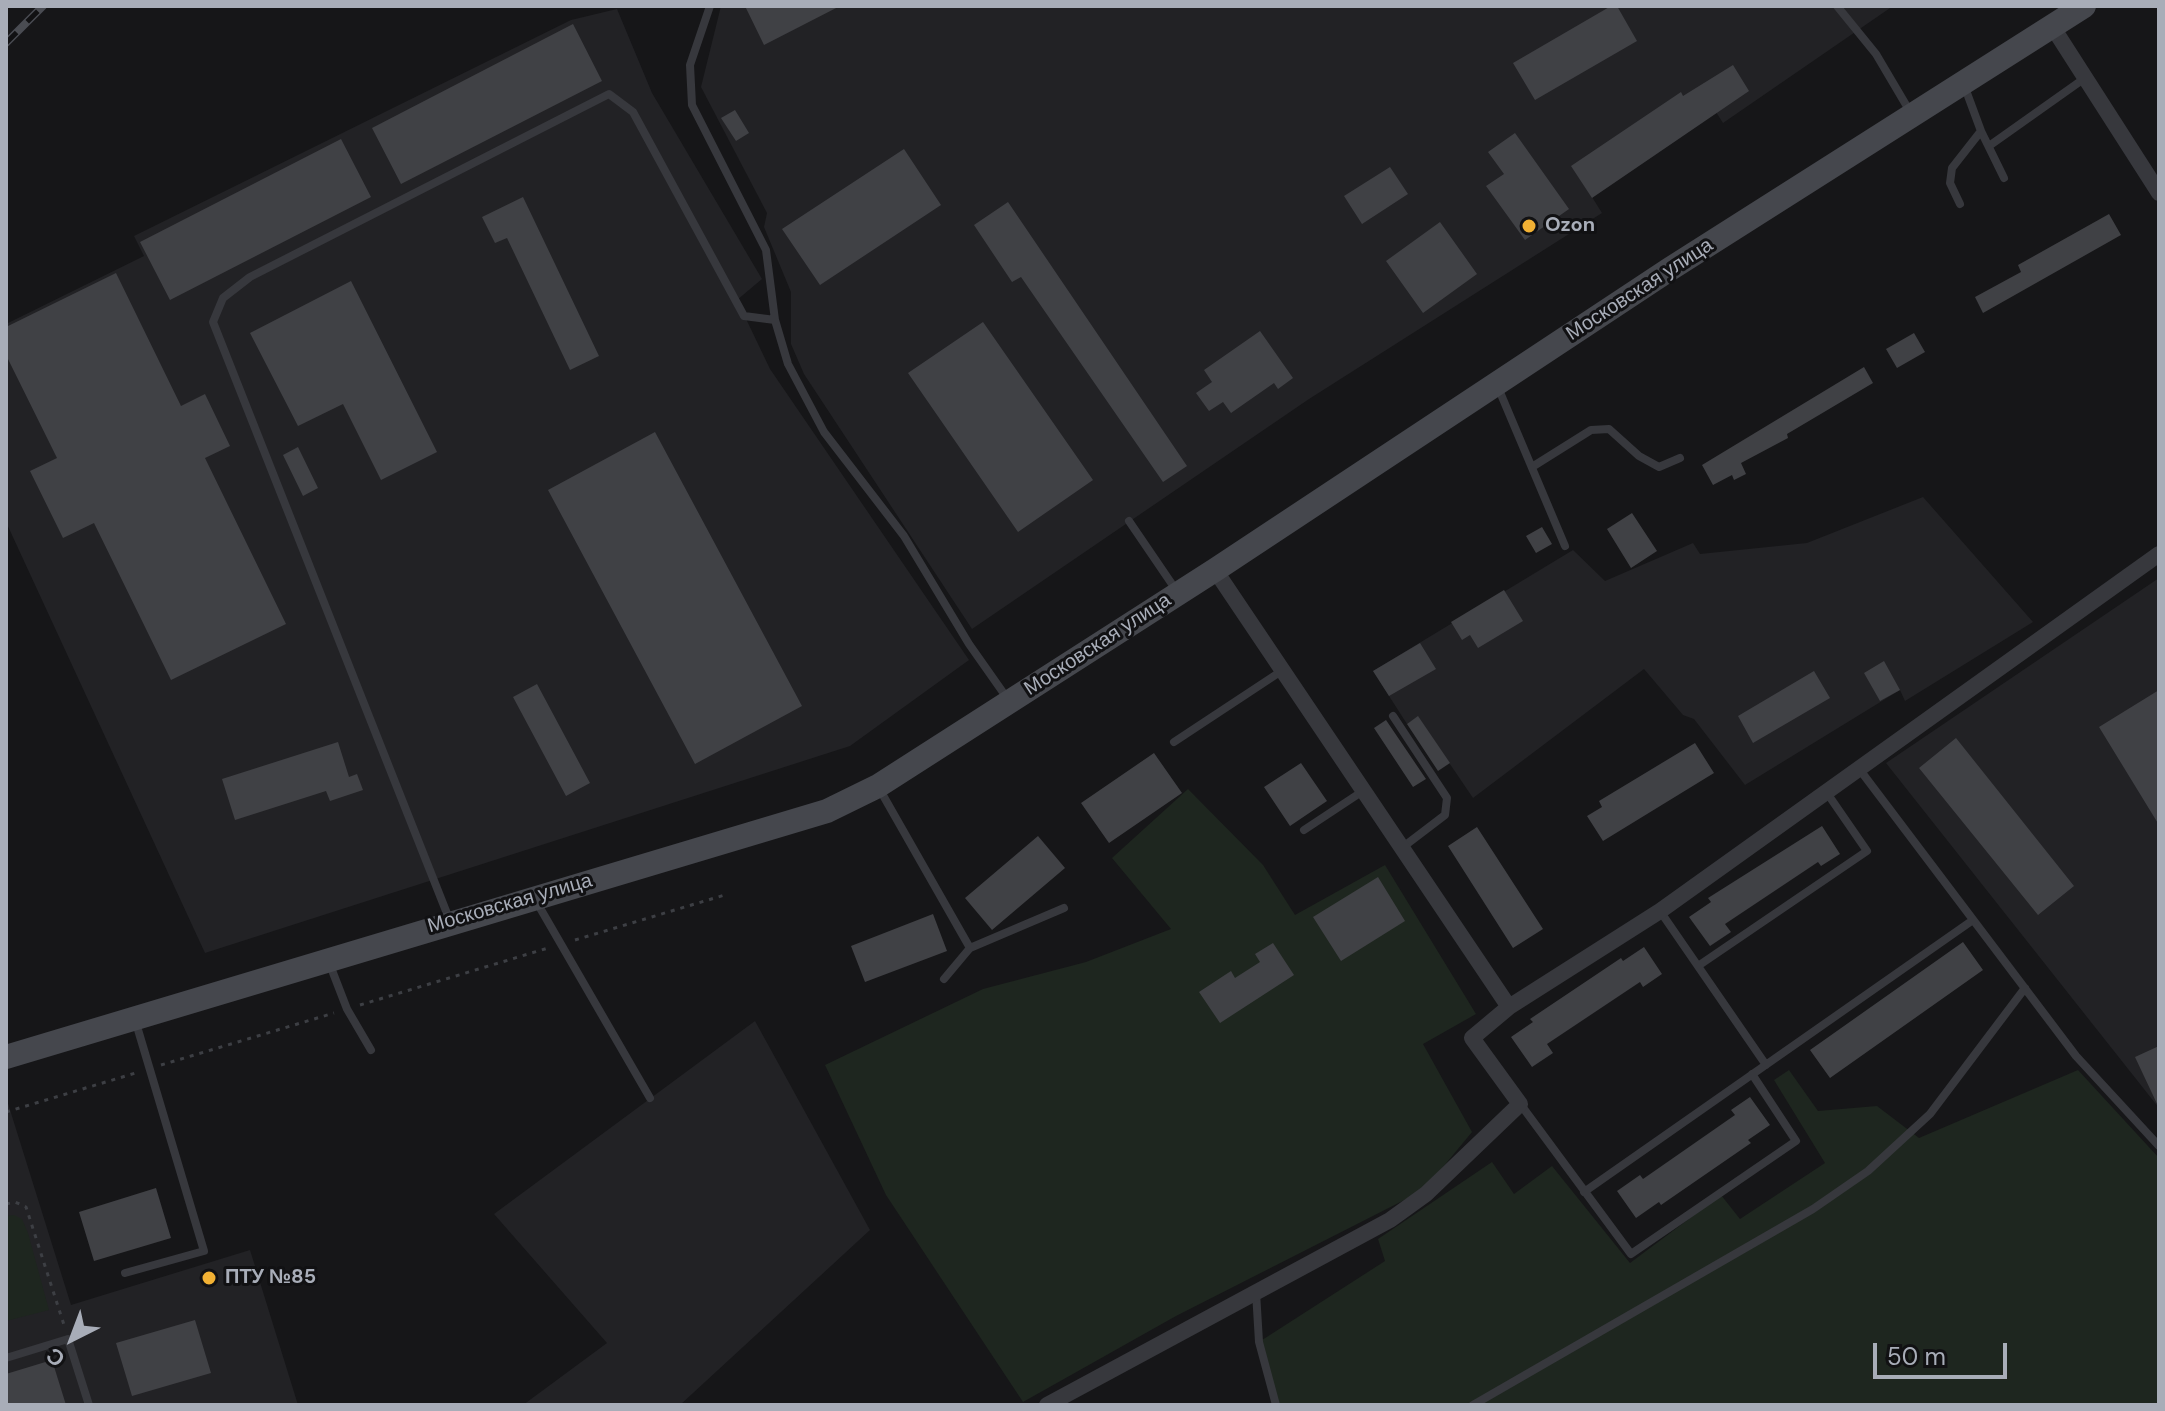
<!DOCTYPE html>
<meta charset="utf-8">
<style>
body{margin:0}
#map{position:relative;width:2165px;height:1411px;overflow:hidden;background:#161618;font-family:"DM Sans",sans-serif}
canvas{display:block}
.frame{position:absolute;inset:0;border:8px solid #a8adb8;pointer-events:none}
.north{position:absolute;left:32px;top:1299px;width:80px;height:80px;-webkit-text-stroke:6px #111113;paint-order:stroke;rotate:222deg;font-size:22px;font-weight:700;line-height:32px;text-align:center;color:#a8adb8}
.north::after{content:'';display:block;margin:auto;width:28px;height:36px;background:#a8adb8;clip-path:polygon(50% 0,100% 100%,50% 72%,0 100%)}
.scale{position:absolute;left:1873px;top:1343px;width:134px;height:36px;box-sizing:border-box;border:4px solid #a8adb8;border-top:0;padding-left:10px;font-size:24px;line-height:28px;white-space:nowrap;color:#a8adb8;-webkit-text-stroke:6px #111113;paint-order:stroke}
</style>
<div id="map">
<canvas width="2165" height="1411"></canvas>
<div class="frame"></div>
<div class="north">С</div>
<div class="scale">50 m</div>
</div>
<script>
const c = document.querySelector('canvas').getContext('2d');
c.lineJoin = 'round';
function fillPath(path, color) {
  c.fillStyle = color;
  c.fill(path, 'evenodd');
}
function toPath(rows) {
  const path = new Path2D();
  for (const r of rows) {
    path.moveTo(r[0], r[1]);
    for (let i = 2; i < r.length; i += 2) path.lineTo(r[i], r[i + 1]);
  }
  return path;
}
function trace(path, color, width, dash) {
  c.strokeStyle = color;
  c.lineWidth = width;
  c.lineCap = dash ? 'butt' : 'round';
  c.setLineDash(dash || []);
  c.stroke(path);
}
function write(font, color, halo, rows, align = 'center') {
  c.font = font + ' "DM Sans",sans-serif';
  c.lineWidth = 6;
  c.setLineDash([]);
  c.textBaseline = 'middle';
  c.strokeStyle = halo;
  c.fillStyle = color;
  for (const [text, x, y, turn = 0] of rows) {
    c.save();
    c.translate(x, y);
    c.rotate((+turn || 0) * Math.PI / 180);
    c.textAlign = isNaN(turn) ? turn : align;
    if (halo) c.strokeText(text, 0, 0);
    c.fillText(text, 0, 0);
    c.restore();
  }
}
fillPath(toPath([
 [721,6,1893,6,1723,123,1716,112,1592,197,1602,213,1309,399,972,629,804,374,791,344,791,292,764,227,767,213,701,87],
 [617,9,652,93,762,279,737,300,770,369,969,660,850,746,205,953,6,522,6,324,144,256,134,236,571,20],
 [1923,497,2033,622,1905,701,1900,690,1745,785,1694,719,1683,715,1644,669,1473,798,1418,717,1407,724,1373,671,1573,550,1605,581,1693,543,1700,554,1807,543],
 [2159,578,2159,1108,1886,763],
 [755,1021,870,1230,680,1405,523,1405,607,1343,494,1214],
 [6,1097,71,1305,250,1250,298,1405,6,1405]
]), '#222225');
fillPath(toPath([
 [1188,789,1263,865,1295,915,1385,865,1476,1014,1423,1044,1472,1132,1424,1190,1176,1316,1023,1402,886,1195,825,1065,983,989,1086,962,1171,929,1112,858],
 [1789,1070,1818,1111,1877,1106,1919,1138,2078,1070,2159,1158,2159,1405,1276,1405,1259,1342,1385,1261,1378,1239,1492,1162,1514,1194,1552,1166,1630,1263,1721,1195,1740,1219,1825,1163,1774,1080],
 [14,1215,22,1219,28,1233,49,1310,6,1321,6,1216]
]), '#1e261f');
fillPath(toPath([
 [745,6,840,6,764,45],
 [1611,6,1617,6,1637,41,1535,100,1513,63],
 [573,24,602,81,401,184,372,128],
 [1733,65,1749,91,1592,198,1571,166,1681,92,1683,96],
 [735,110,749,133,736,141,721,118],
 [1515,133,1569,209,1525,240,1486,186,1504,174,1488,152],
 [341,139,371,197,170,300,140,242],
 [904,149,941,205,820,285,782,229],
 [1390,167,1408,194,1362,224,1344,196],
 [523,197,599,356,570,370,507,238,495,243,482,217],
 [1008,202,1187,466,1163,482,1021,277,1012,282,974,225],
 [2109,214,2121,235,1983,313,1975,297,2021,272,2018,265],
 [1440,222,1477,274,1423,313,1386,261],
 [116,273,181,406,205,394,230,446,205,458,286,624,171,680,94,523,63,538,30,471,57,458,6,355,6,327],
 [351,281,437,452,381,480,343,404,298,426,250,333],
 [983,322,1093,480,1018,532,908,373],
 [1260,331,1293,378,1278,389,1274,383,1231,413,1223,402,1209,411,1196,393,1212,382,1204,370],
 [1914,333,1925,352,1897,368,1886,349],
 [1864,367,1873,383,1787,434,1788,438,1741,463,1746,474,1734,480,1732,475,1713,485,1702,465],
 [655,432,802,706,695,764,548,490],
 [298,447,318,488,303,496,283,455],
 [1632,513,1657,551,1631,568,1607,529],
 [1542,527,1552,544,1536,553,1526,536],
 [1504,590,1523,621,1478,648,1470,635,1462,640,1451,622],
 [1420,643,1436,669,1389,696,1373,671],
 [1884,661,1900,690,1880,701,1864,673],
 [1814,671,1830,698,1753,743,1738,716],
 [537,684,590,783,566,796,513,697],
 [2159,690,2159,825,2099,727],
 [1418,716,1450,763,1438,771,1407,724],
 [1386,720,1426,779,1413,787,1374,728],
 [1956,738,2074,886,2038,915,1919,768],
 [338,742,349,777,357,774,363,790,330,801,326,791,235,820,222,779],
 [1695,743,1714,773,1603,841,1587,816,1602,807,1599,801],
 [1154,753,1182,793,1109,843,1081,803],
 [1301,763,1327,801,1290,826,1264,787],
 [1822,826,1840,854,1821,866,1818,862,1725,924,1731,932,1710,946,1689,917,1711,902,1708,898],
 [1477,827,1543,929,1513,948,1448,846],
 [1038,836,1065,868,992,930,965,898],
 [1378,877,1405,921,1341,961,1313,917],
 [933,914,947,951,865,982,851,946],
 [1963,942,1983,970,1830,1078,1810,1050],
 [1273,943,1294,975,1220,1023,1199,992,1231,971,1235,978,1260,962,1255,954],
 [1644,947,1662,974,1643,987,1640,982,1547,1044,1553,1053,1532,1067,1511,1037,1533,1022,1530,1019,1621,958,1623,961],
 [2159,1046,2159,1108,2135,1057],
 [1750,1097,1770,1125,1748,1140,1751,1143,1661,1205,1659,1202,1636,1218,1617,1191,1640,1175,1643,1179,1735,1115,1731,1110],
 [156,1188,171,1238,94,1261,79,1212],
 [195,1320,211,1373,132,1396,116,1343],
 [52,1360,66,1405,6,1405,6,1374]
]), '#404145');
trace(toPath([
 [575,940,728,894],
 [360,1005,548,948],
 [161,1065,334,1013],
 [6,1112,139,1072],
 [6,1204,15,1202,26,1207,65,1328]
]), '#3d3f44', 3, [4, 6]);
trace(toPath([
 [710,6,690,65,692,105,766,250,775,320],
 [1837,6,1876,54,1912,115],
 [1981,131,2004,178],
 [1989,146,2085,78],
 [1960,204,1950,183,1952,168,1981,131,1964,85],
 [1497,385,1565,546],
 [1532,467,1591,430,1609,429,1639,456,1659,467,1680,458],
 [1129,521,1176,590],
 [1393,716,1447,798,1445,815,1403,847],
 [1174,742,1283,670],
 [1860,770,2076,1056,2159,1146],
 [880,790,970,948,944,979],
 [1304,830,1363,791],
 [536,901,650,1098],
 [1660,911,1766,1065],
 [450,921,213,322,223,298,250,277,609,94,633,112,744,316,775,320,788,364,824,432,904,536,969,644,1007,698],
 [970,948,1064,908],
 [330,965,347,1009,371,1050],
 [1698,966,1867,851,1827,793],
 [1521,1105,1631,1254,1796,1141,1752,1074],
 [1584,1192,1973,920],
 [125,1273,204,1251,136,1023],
 [1256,1292,1259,1342,1276,1405],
 [6,1358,68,1339,89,1405],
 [1473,1405,1813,1209,1868,1171,1930,1114,2025,988]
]), '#37383d', 8);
trace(toPath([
 [2052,26,2159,193],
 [1215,570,1509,1007],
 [1047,1405,1390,1220,1426,1194,1520,1104,1472,1038,1509,1007,1660,911,2159,554]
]), '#37383d', 16);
trace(toPath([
 [6,1057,827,811,878,786,1215,570,1670,269,2084,6]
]), '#45474d', 24);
const rail = toPath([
 [6,43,43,6]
]);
trace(rail, '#4a4c52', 8);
trace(rail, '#111113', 5, [15]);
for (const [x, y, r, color] of [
 [1529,226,8,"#f2b134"],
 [209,1278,8,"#f2b134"]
]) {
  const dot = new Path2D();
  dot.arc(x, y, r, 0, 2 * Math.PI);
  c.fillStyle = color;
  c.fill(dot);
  trace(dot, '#111113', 3);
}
write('bold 20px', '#a8adb8', '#111113', [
 ["Ozon",1545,226],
 ["ПТУ №85",225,1278]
], 'left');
write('20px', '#a8adb8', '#111113', [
 ["Московская улица",1640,290,-33],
 ["Московская улица",1098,645,-33],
 ["Московская улица",510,904,-16]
]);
</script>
